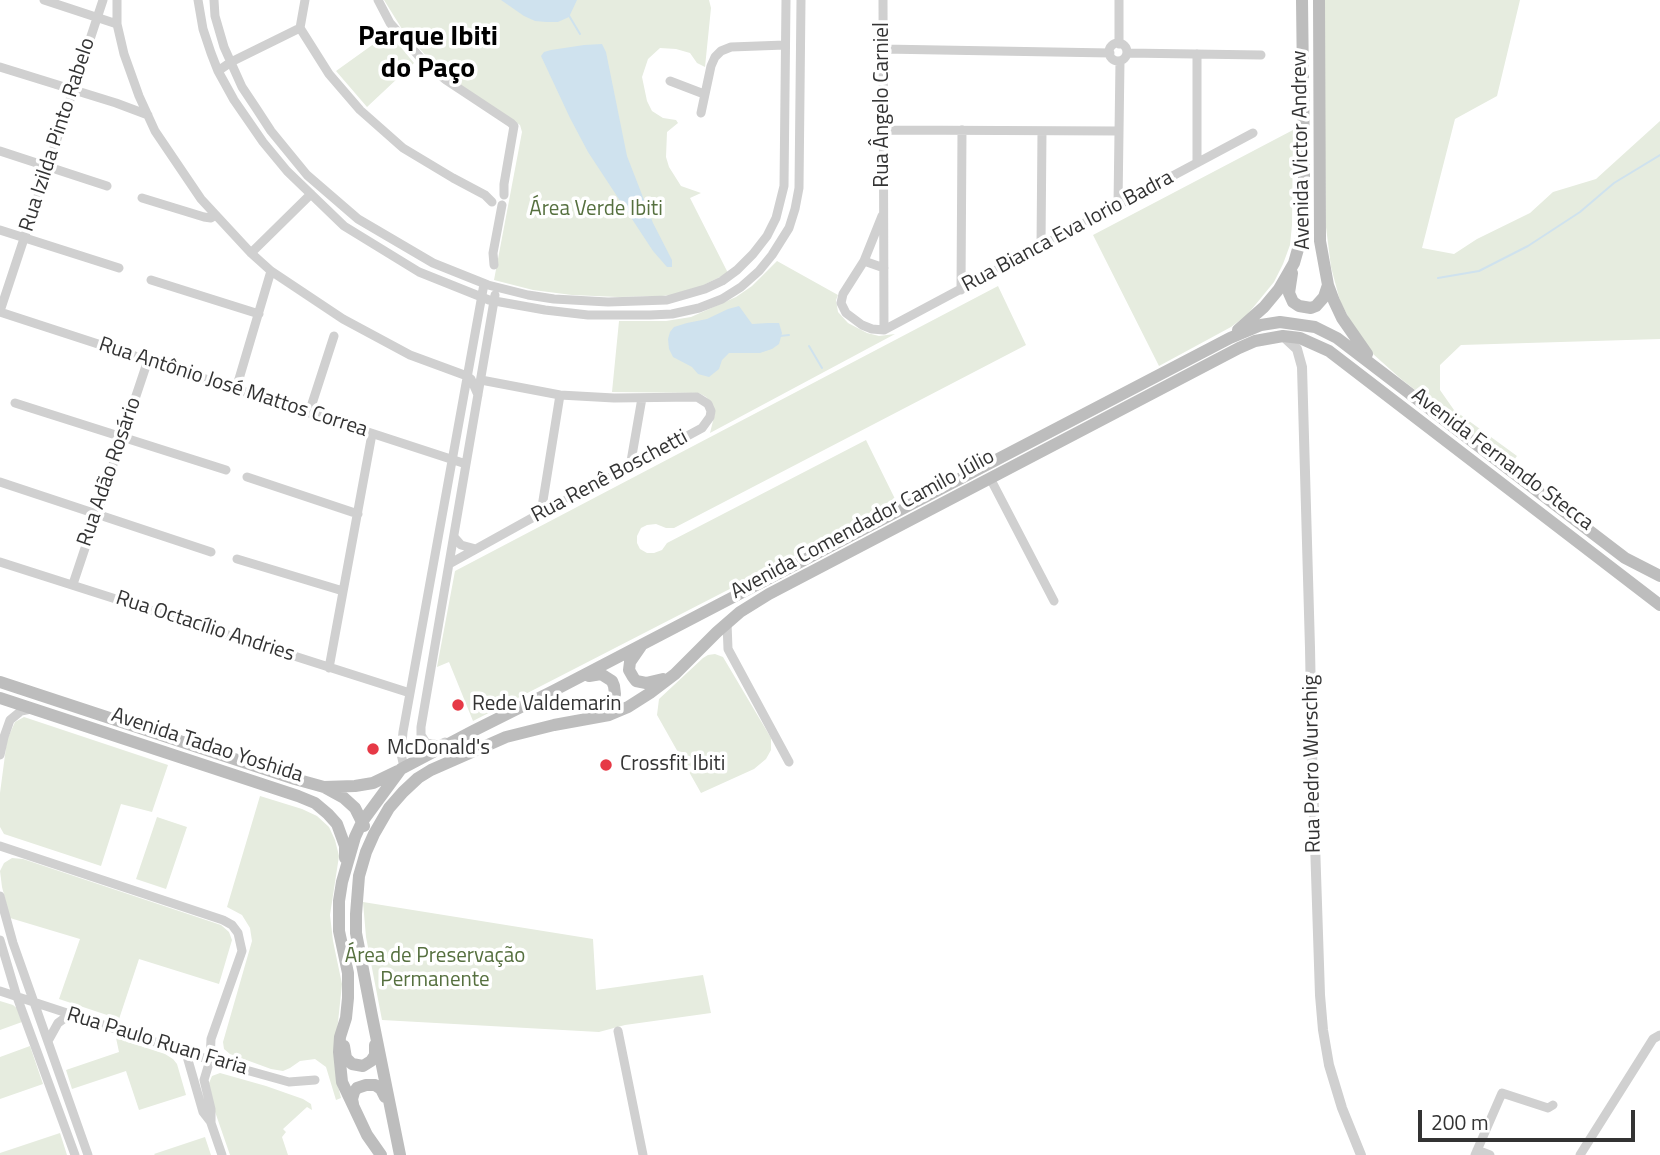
<!DOCTYPE html>
<meta charset="utf-8">
<style>
body{margin:0}
#map{position:relative;width:1660px;height:1155px;overflow:hidden;background:#fff;font-family:"Titillium Web",sans-serif}
canvas{display:block}
.scale{position:absolute;left:1418px;top:1110px;width:217px;height:32px;box-sizing:border-box;border:4px solid #333;border-top:0;padding-left:9px;font-size:21px;line-height:24px;white-space:nowrap;color:#333;-webkit-text-stroke:5px #fff;paint-order:stroke}
</style>
<div id="map">
<canvas width="1660" height="1155"></canvas>
<div class="scale">200 m</div>
</div>
<script>
const c = document.querySelector('canvas').getContext('2d');
c.lineJoin = 'round';
function fillPath(path, color) {
  c.fillStyle = color;
  c.fill(path, 'evenodd');
}
function toPath(rows) {
  const path = new Path2D();
  for (const r of rows) {
    if (r.length === 3) {
      path.moveTo(r[0] + r[2], r[1]);
      path.arc(r[0], r[1], r[2], 0, 2 * Math.PI);
      continue;
    }
    path.moveTo(r[0], r[1]);
    for (let i = 2; i < r.length; i += 2) path.lineTo(r[i], r[i + 1]);
  }
  return path;
}
function trace(path, color, width, dash) {
  c.strokeStyle = color;
  c.lineWidth = width;
  c.lineCap = dash ? 'butt' : 'round';
  c.setLineDash(dash || []);
  c.stroke(path);
}
function write(font, color, halo, rows, align = 'center') {
  c.font = font + ' "Titillium Web",sans-serif';
  c.lineWidth = 7;
  c.setLineDash([]);
  c.textBaseline = 'middle';
  c.strokeStyle = halo;
  c.fillStyle = color;
  for (const [text, x, y, turn = 0] of rows) {
    c.save();
    c.translate(x, y);
    c.rotate((+turn || 0) * Math.PI / 180);
    c.textAlign = isNaN(turn) ? turn : align;
    if (halo) c.strokeText(text, 0, 0);
    c.fillText(text, 0, 0);
    c.restore();
  }
}
fillPath(toPath([
 [384,0,709,0,711,8,705,67,697,63,690,53,676,49,660,48,648,59,642,77,647,101,652,111,663,118,676,120,678,123,667,132,666,157,669,167,681,186,701,193,690,198,728,273,688,293,662,296,618,297,572,295,533,290,494,280,522,132,520,125,473,94,437,68,402,29],
 [1323,0,1520,0,1497,96,1455,119,1422,248,1454,254,1477,239,1530,213,1553,192,1596,179,1660,121,1660,339,1461,345,1440,365,1440,390,1454,410,1517,456,1511,464,1401,379,1373,354,1354,328,1340,301,1331,267,1326,227],
 [389,33,414,63,367,107,336,71],
 [1293,130,1292,225,1290,245,1283,264,1274,282,1247,315,1231,327,1159,366,1093,235],
 [777,261,838,295,836,300,838,312,848,323,867,333,879,336,895,334,710,433,715,413,713,405,706,397,699,393,612,392,619,321,666,321,691,317,736,297,752,286],
 [998,286,1026,345,674,528,666,528,656,524,647,525,641,528,637,536,637,543,640,549,647,553,654,553,662,550,667,543,866,440,897,503,473,721,449,662,437,667,455,571],
 [715,654,723,657,771,738,771,750,766,759,754,769,701,793,657,715,659,699,703,658,708,655],
 [24,717,168,765,152,812,121,804,101,866,4,834,0,827,0,793,7,740,15,722],
 [260,796,302,809,317,816,329,827,335,840,339,856,330,915,333,941,342,984,336,1041,337,1082,341,1098,336,1100,326,1067,315,1059,300,1061,290,1068,283,1071,271,1069,230,1054,224,1049,223,1042,252,941,250,928,242,915,227,907],
 [157,817,187,827,166,889,136,879],
 [12,858,23,859,221,925,229,932,232,940,219,984,139,959,119,1019,59,999,80,939,10,918,2,887,0,871,4,863],
 [363,902,593,939,596,990,703,975,711,1013,625,1025,599,1032,382,1020,366,937],
 [0,1001,13,1005,19,1010,22,1022,0,1030],
 [116,1038,165,1054,173,1059,177,1064,186,1095,139,1110,126,1071,72,1089,66,1070,119,1052],
 [30,1046,43,1084,0,1099,0,1057],
 [220,1073,266,1086,303,1099,311,1104,312,1110,307,1107,283,1129,286,1132,282,1137,288,1155,230,1155,212,1103,209,1083,212,1076],
 [60,1133,67,1155,0,1155,0,1153],
 [205,1137,211,1155,155,1155,154,1154]
]), '#e6ecdf');
fillPath(toPath([
 [501,0,577,0,569,17,558,22,546,22,535,21,524,16],
 [602,44,606,52,627,156,653,223,672,260,672,267,667,267,653,251,588,152,570,118,541,56,544,52,551,50,584,45],
 [739,306,752,324,768,323,779,323,782,333,779,344,772,349,760,353,729,353,722,360,719,369,709,377,698,374,692,367,673,357,669,349,668,339,670,332,674,327,687,323,707,319,728,309]
]), '#cfe2ee');
trace(toPath([
 [568,14,580,34],
 [1438,278,1479,271,1528,246,1580,212,1614,183,1660,155],
 [780,336,789,335],
 [809,346,822,368]
]), '#cfe2ee', 2);
trace(toPath([
 [44,0,117,24],
 [117,0,117,24,124,54,139,96,155,131,201,199,251,253,271,271,343,319,410,355,467,376,471,379,478,395],
 [198,0,203,29,211,53,218,71,234,100,263,142,287,171,344,226,419,272,489,300,545,310,588,315,650,315,672,314,699,308,722,299,741,287,759,271,772,255,789,228,795,209,799,188,801,0],
 [214,0,215,16,224,47,242,87,256,108,271,131,307,175,358,219,433,263,488,285,528,295,554,299,608,302,667,300,705,289,722,281,737,270,753,254,767,236,776,218,784,186,786,0],
 [378,0,390,23,424,62,446,80,511,123,514,126,504,184,504,195],
 [883,0,884,330],
 [300,28,329,74,360,110,403,148,453,178,485,195,492,202],
 [1118,52,9],
 [1119,44,1119,0],
 [883,49,1110,53],
 [1127,53,1261,55],
 [0,67,116,103,148,115],
 [218,71,231,62,300,28,305,0],
 [670,81,704,94],
 [701,113,711,66,715,57,721,51,731,47,785,45],
 [883,130,1119,131],
 [0,151,107,186],
 [1197,163,1197,54],
 [142,198,204,217,211,218,216,215],
 [1118,204,1120,61],
 [882,216,864,261,843,294,841,303,846,313,862,325,872,329,884,330],
 [0,230,119,268],
 [1041,246,1042,131],
 [251,253,311,194],
 [864,261,884,268],
 [494,265,493,253,502,205],
 [151,280,259,314],
 [961,290,962,130],
 [0,311,103,0],
 [0,312,466,464],
 [884,330,1253,133],
 [236,389,271,271],
 [15,403,226,470],
 [309,413,334,336],
 [630,467,642,398],
 [247,477,358,514],
 [990,478,1054,601],
 [0,482,211,552],
 [541,513,560,395],
 [454,537,461,545,476,549],
 [237,559,343,591],
 [0,562,410,693],
 [449,564,541,513,630,467,702,428,710,417,711,411,708,404,697,397,614,398,560,395,481,380],
 [73,584,148,360],
 [727,623,728,649,789,762],
 [329,668,372,434],
 [445,742,439,745,426,743,421,735,421,727,495,295],
 [0,755,4,737,10,720,21,711,31,709],
 [404,767,401,754,403,732,484,284],
 [0,846,223,920,232,925,238,933,242,951,211,1039,210,1060,204,1080,211,1109,211,1123,222,1155],
 [0,896,13,943,88,1155],
 [0,940,17,997,75,1155],
 [0,991,210,1060,289,1082,315,1080],
 [618,1031,643,1155],
 [48,1041,58,1023,69,1015],
 [186,1053,203,1112,210,1121],
 [1477,1150,1490,1155],
 [1475,1155,1502,1093,1548,1108,1553,1105],
 [1580,1155,1653,1039,1660,1035]
]), '#d0d0d0', 9);
trace(toPath([
 [1283,336,1297,349,1302,367,1310,648,1312,752,1320,995,1323,1030,1329,1065,1342,1108,1361,1155]
]), '#d0d0d0', 10);
trace(toPath([
 [1319,0,1320,241,1328,285,1334,301,1342,318,1367,354],
 [1292,273,1289,293,1293,302,1299,306,1311,308,1316,306,1324,297,1328,285],
 [1238,330,1264,307,1279,289,1294,263,1302,235,1304,212,1304,164,1302,0],
 [641,646,630,662,629,670,633,677,636,681,646,683,663,679],
 [589,676,601,674,612,681,614,686,615,694,613,701,596,716],
 [0,682,295,779,324,787,344,798,355,808,364,826],
 [0,698,298,796,315,803,328,814,337,824,345,846,345,858],
 [324,787,355,786,373,783,398,771],
 [344,1046,346,1058,352,1064,363,1066,371,1061,375,1055,375,1045],
 [353,1104,352,1099,354,1092,357,1088,366,1085,375,1085,381,1089,385,1097],
 [381,1155,367,1135,342,1082,339,1052,340,1037,346,1018,348,998,348,973,339,931,339,901,342,882,355,837,362,822,401,769,473,731,553,691,1230,338,1261,325,1280,322,1315,327,1337,338,1625,558,1660,576],
 [400,1155,372,1016,356,933,356,914,359,876,366,852,374,834,389,808,403,792,418,778,431,770,506,737,554,725,609,715,628,707,650,693,675,674,717,632,740,612,769,594,1239,348,1255,341,1283,336,1300,338,1329,351,1660,605]
]), '#bdbdbd', 12);
for (const [x, y, r, color] of [
 [458,705,7,"#e63946"],
 [373,749,7,"#e63946"],
 [606,765,7,"#e63946"]
]) {
  const dot = new Path2D();
  dot.arc(x, y, r, 0, 2 * Math.PI);
  c.fillStyle = color;
  c.fill(dot);
  trace(dot, '#fff', 2.5);
}
write('21px', '#333', '#fff', [
 ["Rua Ângelo Carniel",883,105,-90],
 ["Rua Izilda Pinto Rabelo",58,135,-72],
 ["Avenida Victor Andrew",1302,150,-91],
 ["Rua Bianca Eva Iorio Badra",1068,232,-28],
 ["Rua Antônio José Mattos Correa",233,388,18],
 ["Avenida Fernando Stecca",1502,460,37],
 ["Rua Adão Rosário",110,472,-71],
 ["Rua Renê Boschetti",610,477,-28],
 ["Avenida Comendador Camilo Júlio",863,525,-28],
 ["Rua Octacílio Andries",205,627,18],
 ["Avenida Tadao Yoshida",207,746,18],
 ["Rua Pedro Wurschig",1313,764,-91],
 ["Rua Paulo Ruan Faria",157,1042,17]
]);
write('21px', '#56703f', '#fff', [
 ["Área Verde Ibiti",596,210],
 ["Área de Preservação",435,957],
 ["Permanente",435,981]
]);
write('21px', '#333', '#fff', [
 ["Rede Valdemarin",472,705],
 ["McDonald's",387,749],
 ["Crossfit Ibiti",620,765]
], 'left');
write('bold 28px', '#000', '#fff', [
 ["Parque Ibiti",428,38],
 ["do Paço",428,70]
]);
</script>
